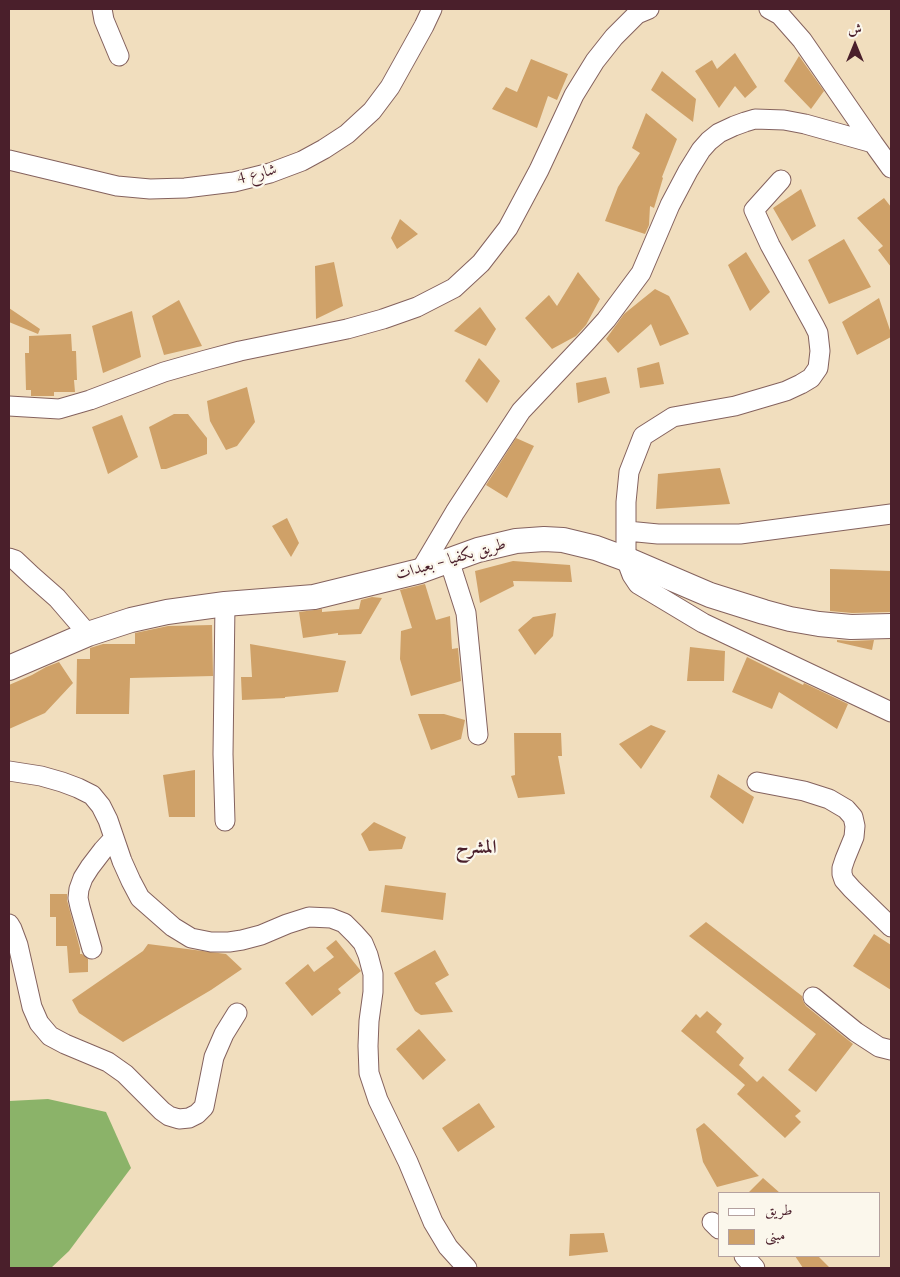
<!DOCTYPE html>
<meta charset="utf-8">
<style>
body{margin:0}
#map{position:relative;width:900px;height:1277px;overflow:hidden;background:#f1debe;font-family:Cardo,Amiri,serif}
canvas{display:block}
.frame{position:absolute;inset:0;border:10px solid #4a1f2b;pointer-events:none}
.legend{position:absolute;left:718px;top:1192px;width:162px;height:65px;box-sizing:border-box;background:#fbf7ec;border:1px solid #b4a19f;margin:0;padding:6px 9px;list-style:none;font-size:15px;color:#4a1f2b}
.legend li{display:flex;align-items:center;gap:10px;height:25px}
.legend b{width:25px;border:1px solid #b4a19f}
.north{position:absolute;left:830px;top:20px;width:50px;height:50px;-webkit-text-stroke:4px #fbf7ec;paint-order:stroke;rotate:0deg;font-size:14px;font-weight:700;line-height:20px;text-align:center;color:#4a1f2b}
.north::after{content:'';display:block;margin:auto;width:18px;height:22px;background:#4a1f2b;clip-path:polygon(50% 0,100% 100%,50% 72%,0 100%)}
</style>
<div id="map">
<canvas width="900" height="1277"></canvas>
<div class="frame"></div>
<ul class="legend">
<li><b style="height:6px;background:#fff"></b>طريق</li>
<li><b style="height:14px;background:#cfa168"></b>مبنى</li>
</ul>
<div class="north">ش</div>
</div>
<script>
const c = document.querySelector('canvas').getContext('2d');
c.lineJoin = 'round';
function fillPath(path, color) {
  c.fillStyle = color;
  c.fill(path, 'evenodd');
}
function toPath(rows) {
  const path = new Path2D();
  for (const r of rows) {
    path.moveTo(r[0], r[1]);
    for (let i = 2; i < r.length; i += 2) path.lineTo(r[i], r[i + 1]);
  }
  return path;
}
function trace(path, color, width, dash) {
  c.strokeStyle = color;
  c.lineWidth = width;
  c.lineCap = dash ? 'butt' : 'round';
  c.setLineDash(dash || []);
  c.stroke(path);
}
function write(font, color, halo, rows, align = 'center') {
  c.font = font + ' Cardo,Amiri,serif';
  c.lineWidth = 4.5;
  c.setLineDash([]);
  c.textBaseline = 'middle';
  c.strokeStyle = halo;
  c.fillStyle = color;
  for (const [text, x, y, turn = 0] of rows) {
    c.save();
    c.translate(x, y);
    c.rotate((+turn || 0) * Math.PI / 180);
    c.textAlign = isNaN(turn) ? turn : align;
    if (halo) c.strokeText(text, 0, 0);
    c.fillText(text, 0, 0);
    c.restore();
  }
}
fillPath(toPath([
 [48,1099,106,1112,131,1168,69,1251,51,1268,9,1268,9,1101]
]), '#8bb369');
fillPath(toPath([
 [735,53,757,87,745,98,735,86,719,108,695,71,712,60,717,69],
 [799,56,824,91,811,109,784,81],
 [531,59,568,74,557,100,548,96,537,128,492,109,506,87,517,92],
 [662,71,696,99,693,122,651,90],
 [646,113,677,139,662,177,663,178,654,208,650,206,649,225,645,234,605,221,618,187,640,153,632,148],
 [801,189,816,226,792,241,773,208],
 [884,198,891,207,891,267,878,250,883,246,857,218],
 [400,219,418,234,397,249,391,238],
 [844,239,871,287,829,304,808,260],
 [746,252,770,292,750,311,728,265],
 [334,262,343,306,316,319,315,266],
 [578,272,600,299,586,325,576,336,552,349,525,318,549,295,557,306],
 [655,289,669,296,689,334,660,346,651,324,618,353,606,339,624,314],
 [879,298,891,333,891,337,857,355,842,322],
 [179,300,202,346,164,355,152,316],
 [480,307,496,329,486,346,454,331],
 [9,308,40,329,38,334,9,322],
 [132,311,141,357,103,373,92,326],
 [71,334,72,351,76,351,77,380,74,380,75,392,54,392,54,396,31,396,31,390,26,390,25,353,29,353,29,336],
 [479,358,500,381,487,403,465,381],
 [659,362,664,384,640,388,637,368],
 [606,377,610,393,578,403,576,383],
 [247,387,255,422,237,446,226,450,210,421,207,401],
 [174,414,188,414,207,438,207,454,166,469,161,469,149,427],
 [122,415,138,457,108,474,92,427],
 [516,438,534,446,507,498,486,485],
 [720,468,730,504,656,509,658,474],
 [287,518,299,543,291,557,272,526],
 [513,561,570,565,572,582,513,581,514,586,480,603,475,571],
 [830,569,891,571,891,612,852,613,830,611],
 [425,584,436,620,450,616,452,649,458,648,461,681,411,696,400,659,401,631,412,628,400,590],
 [372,597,382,598,361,634,338,635,338,633,303,638,299,612,322,609,322,612,359,609,361,600],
 [556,613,553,636,535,655,518,630,533,617],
 [212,625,213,676,130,678,129,714,76,714,77,659,90,659,90,648,103,644,135,644,135,633,168,626],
 [837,640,851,641,874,640,872,650,837,642],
 [250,644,346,661,338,692,285,697,285,698,242,700,241,677,252,677],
 [690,647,725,651,724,681,687,681],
 [747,657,803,685,804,683,848,704,837,729,779,692,772,709,732,692],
 [59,662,73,683,45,713,9,729,9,685,32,675,46,667],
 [418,714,444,714,465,720,461,739,431,750],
 [651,725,666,731,641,769,619,744],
 [514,733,561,733,562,756,558,756,565,794,518,798,511,776,515,775],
 [195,770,195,817,169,817,163,775],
 [718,774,754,797,743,824,710,797],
 [374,822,406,837,402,849,369,851,361,834],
 [385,885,446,893,443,920,381,912],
 [50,894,67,894,67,900,80,949,80,954,82,954,88,959,88,972,69,973,67,946,56,946,56,917,50,917],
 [706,922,802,996,803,1001,806,1006,853,1044,816,1092,788,1070,816,1034,689,936],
 [874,934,891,945,891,990,853,966],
 [336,940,361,971,338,989,341,993,312,1016,285,983,308,964,314,972,334,957,326,948],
 [148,944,226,954,242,969,211,990,123,1042,79,1013,72,1000,143,951],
 [435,950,449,975,435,983,453,1012,421,1015,415,1011,394,973],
 [707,1011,722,1024,716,1032,744,1058,739,1065,757,1082,763,1076,801,1111,795,1116,801,1122,785,1138,737,1094,745,1085,681,1031,696,1014,700,1018],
 [419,1029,446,1060,423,1080,396,1049],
 [479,1103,495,1127,458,1152,442,1128],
 [704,1123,759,1176,717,1187,703,1162,696,1129],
 [763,1178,780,1193,748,1193],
 [604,1233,608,1252,569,1256,570,1234],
 [795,1256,818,1256,830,1268,803,1268]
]), '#cfa168');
const minor = toPath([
 [102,9,104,20,119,56],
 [769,9,780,15,802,40,873,143],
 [9,160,117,186,150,189,185,188,234,182,270,173,302,161,324,149,347,134,372,111,390,87,424,26,432,9],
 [781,180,754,210,770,245,814,325,818,333,820,351,818,368,811,378,801,384,786,391,735,406,673,417,643,436,629,472,626,502,626,559,632,575,638,584,703,623,891,712],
 [9,406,59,409,90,400,164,372,206,360,240,351,347,329,383,319,417,307,454,288,481,263,508,228,539,170,574,95,595,61,614,37,637,14,649,9],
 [627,531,658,534,740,534,891,514],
 [9,558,15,560,32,576,57,598,88,634],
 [449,560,466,613,478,735],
 [420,571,455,512,521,411,588,340,606,320,641,273,670,205,688,171,701,150,709,141,719,133,734,126,745,122,755,119,784,120,805,124,873,143,891,168],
 [225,604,223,754,225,821],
 [9,771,41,776,62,782,78,788,92,795,101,806,108,820,122,861,131,881,140,898,173,927,191,938,211,942,229,942,242,940,261,935,287,924,309,917,331,918,344,923,355,934,363,943,368,955,373,974,373,992,369,1021,368,1046,369,1073,378,1100,408,1162,433,1222,448,1247,467,1268],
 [757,782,804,791,829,799,846,809,853,817,855,826,854,837,845,859,842,868,842,874,844,880,852,889,891,927],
 [9,924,12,929,18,945,32,1007,39,1023,50,1036,65,1044,108,1062,125,1074,162,1111,169,1116,179,1119,189,1118,197,1114,204,1107,214,1057,224,1034,237,1013],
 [92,949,80,907,78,898,79,889,83,878,90,867,103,850,114,838],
 [813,997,856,1032,879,1047,891,1050],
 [712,1222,719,1229],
 [744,1256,755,1268]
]);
const major = toPath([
 [9,668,88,634,131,620,167,612,225,604,314,597,420,571,478,550,516,541,544,539,563,540,596,548,626,559,710,595,764,612,790,619,819,624,851,627,891,626]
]);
trace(minor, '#84625e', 21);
trace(major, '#84625e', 26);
trace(minor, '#fff', 19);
trace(major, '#fff', 24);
write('16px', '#4a1f2b', '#fbf7ec', [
 ["شارع 4",257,175,-15],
 ["طريق بكفيا - بعبدات",451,560,-16]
]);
write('bold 19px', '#4a1f2b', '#fbf7ec', [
 ["المشرح",476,849]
]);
</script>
